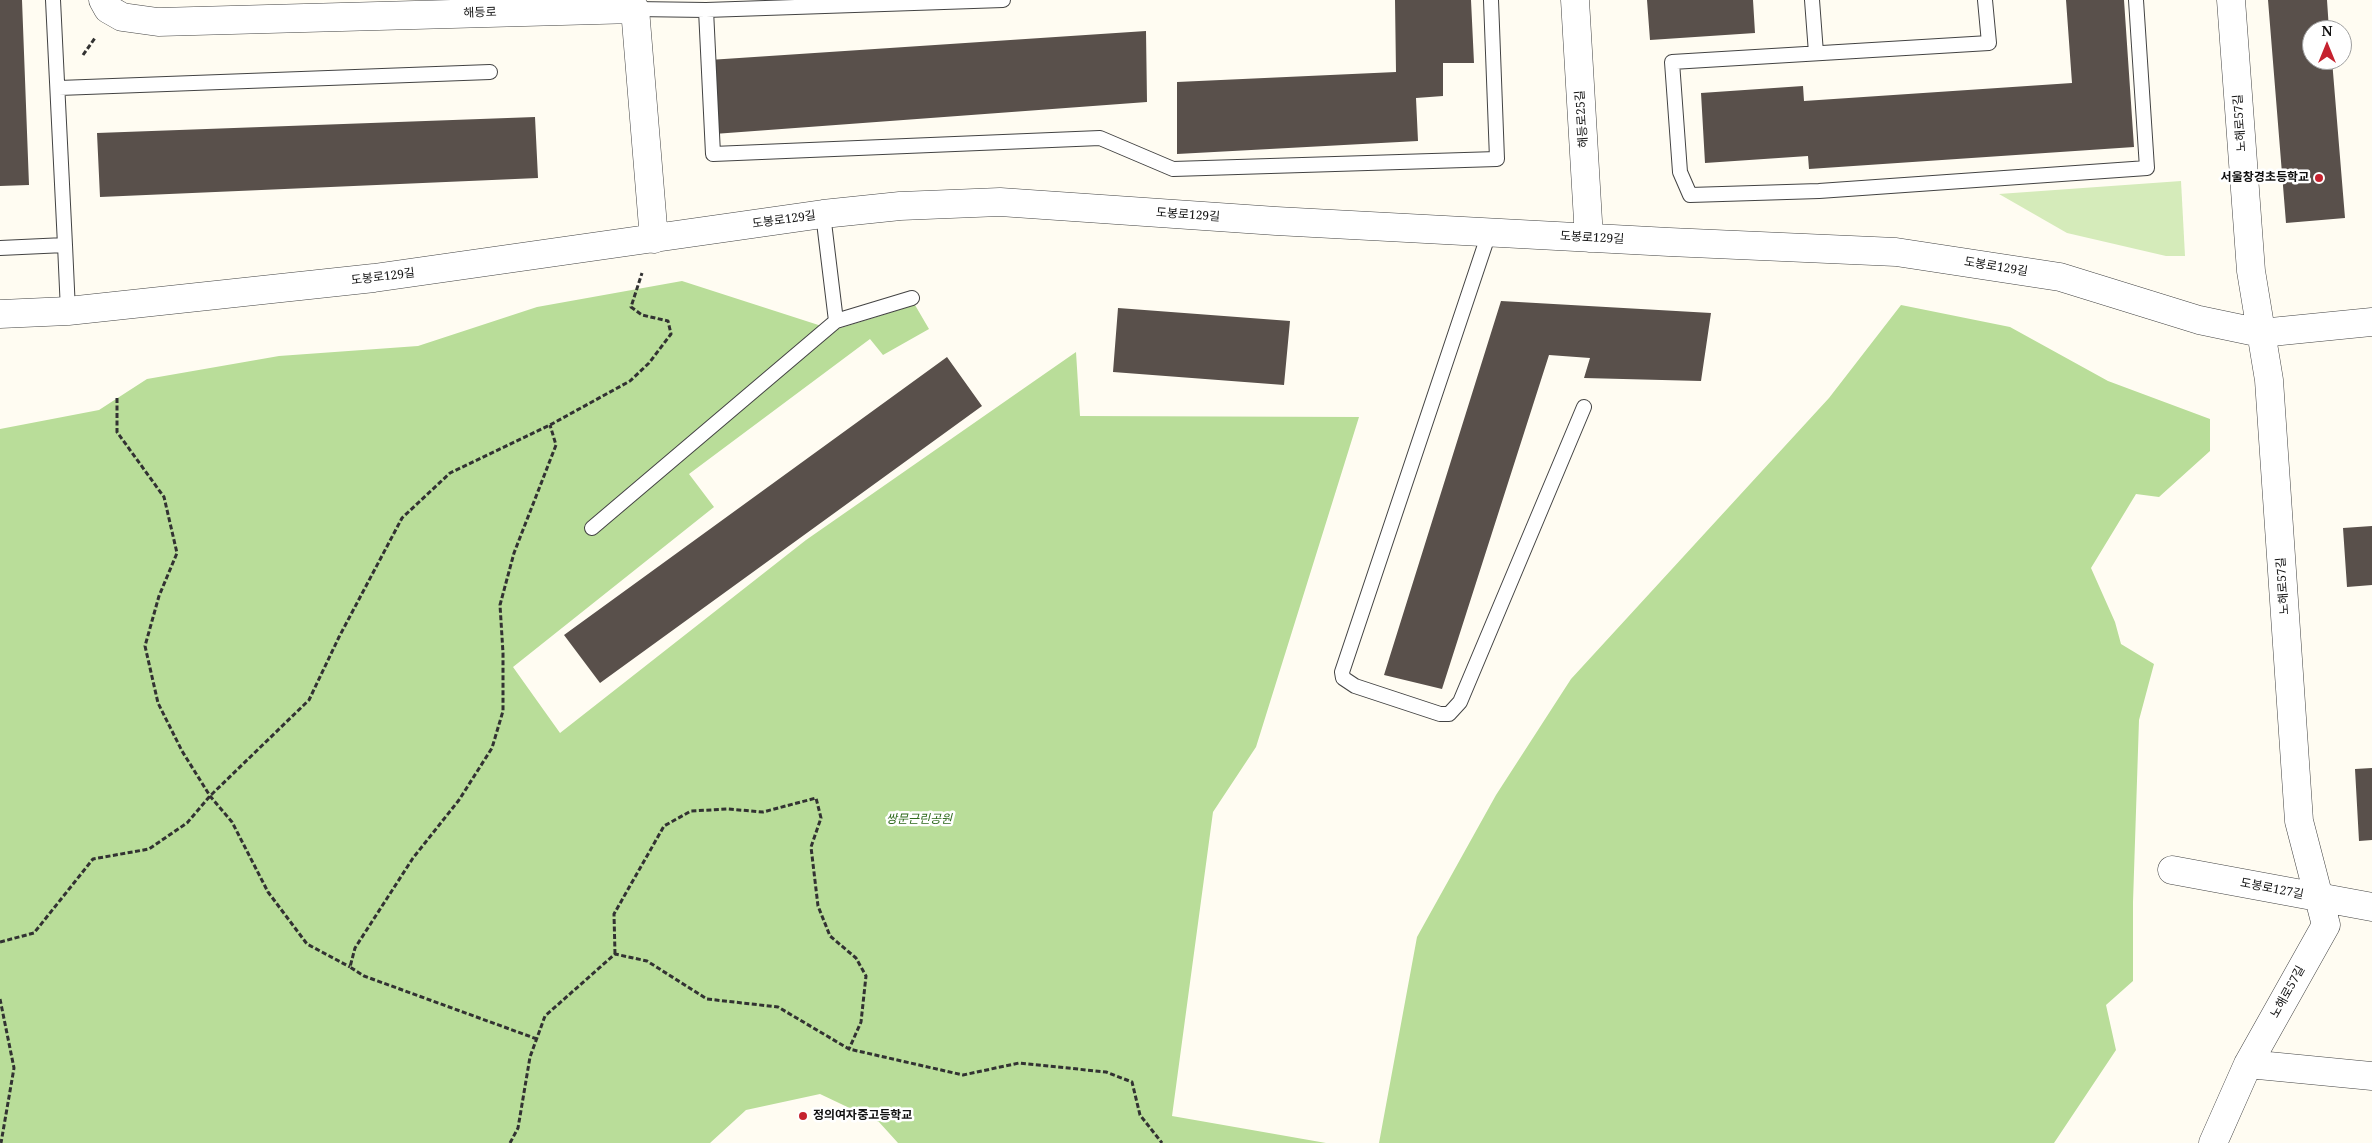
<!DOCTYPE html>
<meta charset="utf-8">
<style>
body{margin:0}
#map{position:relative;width:2372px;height:1143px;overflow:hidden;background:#fffcf2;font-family:"Noto Serif",serif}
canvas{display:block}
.north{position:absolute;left:2302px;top:20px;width:50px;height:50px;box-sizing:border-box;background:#fff;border:1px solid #9f9f9f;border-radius:50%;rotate:0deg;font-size:14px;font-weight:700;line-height:20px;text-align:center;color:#101010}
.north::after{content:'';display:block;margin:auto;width:18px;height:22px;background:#c5222f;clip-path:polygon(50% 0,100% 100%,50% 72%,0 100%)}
</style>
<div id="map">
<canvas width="2372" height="1143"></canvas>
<div class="north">N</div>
</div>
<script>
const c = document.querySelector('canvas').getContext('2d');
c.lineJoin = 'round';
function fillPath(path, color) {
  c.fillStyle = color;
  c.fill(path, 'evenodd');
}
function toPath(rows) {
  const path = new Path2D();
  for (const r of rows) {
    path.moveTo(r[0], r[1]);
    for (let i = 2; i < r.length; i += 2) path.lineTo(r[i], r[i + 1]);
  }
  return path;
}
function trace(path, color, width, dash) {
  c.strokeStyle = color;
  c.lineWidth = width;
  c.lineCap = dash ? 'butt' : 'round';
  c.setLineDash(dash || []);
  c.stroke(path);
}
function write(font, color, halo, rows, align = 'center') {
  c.font = font + ' "Noto Serif","Noto Sans KR",serif';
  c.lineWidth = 5;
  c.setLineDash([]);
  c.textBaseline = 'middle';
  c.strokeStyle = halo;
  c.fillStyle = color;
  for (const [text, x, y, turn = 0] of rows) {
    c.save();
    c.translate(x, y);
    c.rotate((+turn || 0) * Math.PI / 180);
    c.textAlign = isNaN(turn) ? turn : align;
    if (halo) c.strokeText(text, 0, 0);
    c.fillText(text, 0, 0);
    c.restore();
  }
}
fillPath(toPath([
 [2181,181,2185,256,2166,256,2067,233,1999,194]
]), '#d5ebba');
fillPath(toPath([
 [682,281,834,330,915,305,929,329,883,355,870,339,689,474,714,507,513,667,560,733,806,540,1076,352,1080,416,1359,417,1256,747,1213,812,1172,1116,1326,1143,898,1143,879,1122,820,1094,746,1110,710,1143,0,1143,0,429,99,410,147,379,279,356,418,346,537,307],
 [1901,305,2010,327,2108,381,2210,419,2210,451,2159,497,2136,494,2091,568,2115,622,2121,644,2154,664,2139,720,2133,902,2133,981,2106,1005,2116,1050,2054,1143,1379,1143,1417,937,1496,795,1571,679,1829,398]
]), '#b9dd99');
fillPath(toPath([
 [0,0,22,0,29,185,0,186],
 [1395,0,1471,0,1474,63,1443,63,1443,96,1416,98,1418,141,1177,154,1177,82,1396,72],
 [1647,0,1753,0,1755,33,1650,40],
 [2066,0,2124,0,2134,147,1809,169,1808,156,1705,163,1701,93,1803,86,1804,101,2072,83],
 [2268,0,2327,0,2329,30,2312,30,2312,60,2332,60,2345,218,2286,223],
 [1146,31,1147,102,714,134,709,60],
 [535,117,538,178,100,197,97,133],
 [1501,301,1711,313,1701,381,1584,378,1590,358,1549,355,1442,689,1384,675],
 [1118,308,1290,321,1284,385,1113,372],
 [947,357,982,406,600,683,564,635],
 [2372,526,2372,585,2347,587,2343,528],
 [2372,768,2372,840,2359,841,2355,769]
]), '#59504b');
const service = toPath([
 [1812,0,1816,53],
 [1985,0,1989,43,1672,62,1680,172,1690,195,1819,191,2147,168,2136,0],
 [635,9,706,10,1003,0],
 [706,10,713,154,1100,138,1173,169,1497,159,1491,0],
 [59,88,490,72],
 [1489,233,1342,672,1343,678,1355,686,1440,714,1449,714,1460,702,1584,407],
 [65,245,68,311],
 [0,248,65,245,53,0],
 [836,321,912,298],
 [592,528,836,321,823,214]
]);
const minor = toPath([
 [103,0,108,9,122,17,158,22,635,9,654,239],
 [1575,0,1589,238],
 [0,314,68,311,374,278,823,214,900,206,1000,202,1276,221,1669,242,1896,252,2060,277,2199,320,2261,333,2372,322],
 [2172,870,2372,907],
 [2248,1064,2372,1076],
 [2213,1143,2248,1064,2326,925,2299,821,2269,380,2251,271,2231,0]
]);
trace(service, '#434343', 16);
trace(minor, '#434343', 29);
trace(toPath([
 [83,55,95,38],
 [117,398,117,432,164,497,177,553,159,596,145,646,158,703,182,751,210,796,232,822,268,892,307,944,350,967],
 [0,942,34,933,93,859,149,849,187,823,210,796,309,700,339,637,402,518,450,473,550,425,630,381,649,363,671,334,668,321,642,315,631,307,642,273],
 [615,954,614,914,664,826,691,811,728,809,763,812,816,798,821,818,811,847,818,906,830,936,856,958,866,976,861,1022,849,1049],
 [0,999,14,1068,1,1143],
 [537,1039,364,976,350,967,355,948,413,858,459,800,492,748,503,711,503,653,500,605,514,553,556,445,550,425],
 [510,1143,518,1128,530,1057,545,1016,615,954,647,961,707,999,778,1007,849,1049,963,1075,1019,1063,1106,1072,1132,1082,1140,1115,1162,1143]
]), '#323232', 3, [5, 2.5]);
trace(service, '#fff', 14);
trace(minor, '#fff', 28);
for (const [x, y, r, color] of [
 [2319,178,5,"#c5222f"],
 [803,1116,5,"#c5222f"]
]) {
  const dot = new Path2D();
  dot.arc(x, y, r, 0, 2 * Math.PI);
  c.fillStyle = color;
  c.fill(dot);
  trace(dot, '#fff', 2);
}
write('12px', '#101010', '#fff', [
 ["해등로",480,13,-2],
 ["해등로25길",1582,119,-94],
 ["노해로57길",2240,123,-94],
 ["도봉로129길",1188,215,4],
 ["도봉로129길",784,220,-8],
 ["도봉로129길",1592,238,3],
 ["도봉로129길",1996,267,9],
 ["도봉로129길",383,277,-7],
 ["노해로57길",2283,586,-94],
 ["도봉로127길",2272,889,11],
 ["노해로57길",2288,992,-61]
]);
write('bold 12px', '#101010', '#fff', [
 ["서울창경초등학교",2309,178],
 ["정의여자중고등학교",813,1116,"left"]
], 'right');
write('italic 12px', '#2f6a1d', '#fff', [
 ["쌍문근린공원",919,820]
]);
</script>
